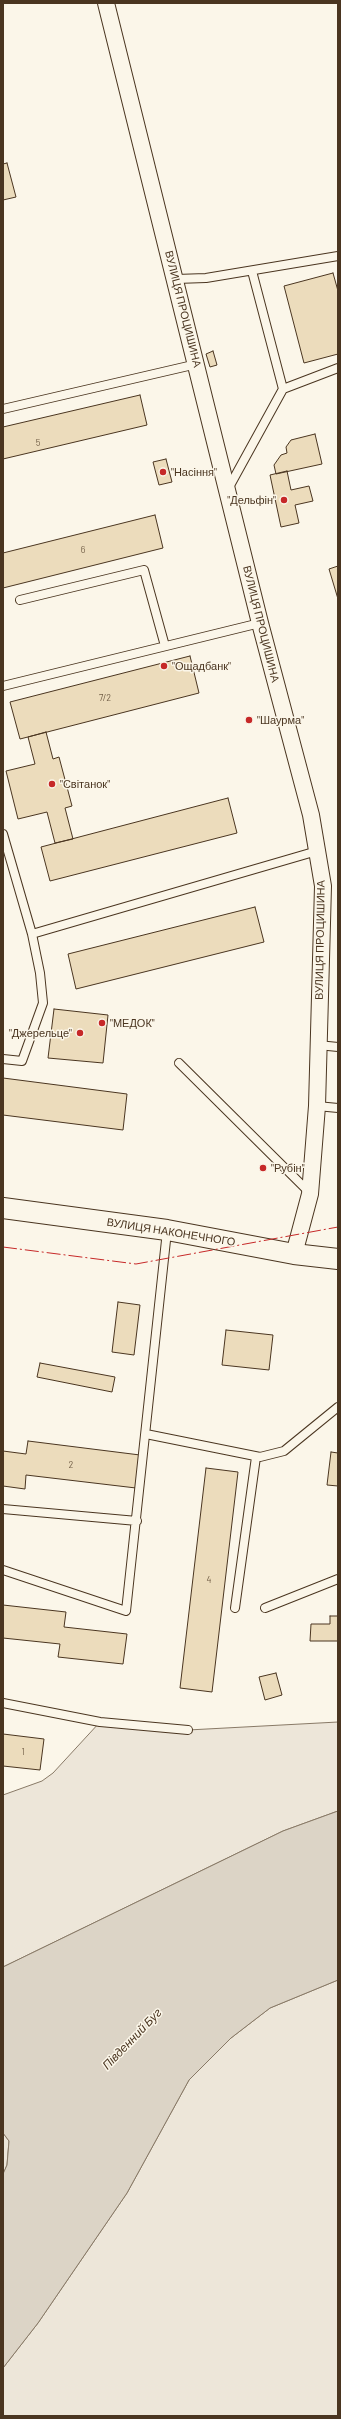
<!DOCTYPE html>
<meta charset="utf-8">
<style>
body{margin:0}
#map{position:relative;width:341px;height:2419px;overflow:hidden;background:#fbf6e9;font-family:Barlow,sans-serif}
canvas{display:block}
.frame{position:absolute;inset:0;border:4px solid #4a3520;pointer-events:none}
</style>
<div id="map">
<canvas width="341" height="2419"></canvas>
<div class="frame"></div>
</div>
<script>
const c = document.querySelector('canvas').getContext('2d');
c.lineJoin = 'round';
function fillPath(path, color) {
  c.fillStyle = color;
  c.fill(path, 'evenodd');
}
function toPath(rows) {
  const path = new Path2D();
  for (const r of rows) {
    path.moveTo(r[0], r[1]);
    for (let i = 2; i < r.length; i += 2) path.lineTo(r[i], r[i + 1]);
  }
  return path;
}
function trace(path, color, width, dash) {
  c.strokeStyle = color;
  c.lineWidth = width;
  c.lineCap = dash ? 'butt' : 'round';
  c.setLineDash(dash || []);
  c.stroke(path);
}
function write(font, color, halo, rows, align = 'center') {
  c.font = font + ' Barlow,sans-serif';
  c.lineWidth = 3;
  c.setLineDash([]);
  c.textBaseline = 'middle';
  c.strokeStyle = halo;
  c.fillStyle = color;
  for (const [text, x, y, turn = 0] of rows) {
    c.save();
    c.translate(x, y);
    c.rotate((+turn || 0) * Math.PI / 180);
    c.textAlign = isNaN(turn) ? turn : align;
    if (halo) c.strokeText(text, 0, 0);
    c.fillText(text, 0, 0);
    c.restore();
  }
}
const green = toPath([
 [100,1722,188,1730,338,1722,338,1811,283,1831,3,1967,3,1795,42,1781,53,1773,100,1722],
 [338,1980,338,2416,3,2416,3,2368,38,2323,127,2193,189,2080,231,2038,270,2008,338,1980],
 [3,2133,9,2141,7,2165,3,2174,3,2133]
]);
fillPath(green, '#ede6d9');
trace(green, '#887966', 1);
const water = toPath([
 [338,1811,338,1980,270,2008,231,2038,189,2080,127,2193,38,2323,3,2368,3,2174,7,2165,9,2141,3,2133,3,1967,283,1831,338,1811]
]);
fillPath(water, '#dcd4c6');
trace(water, '#887966', 1);
const building = toPath([
 [7,163,16,197,3,200,3,164,7,163],
 [333,273,338,291,338,354,304,363,284,286,333,273],
 [213,351,217,365,210,367,206,354,213,351],
 [140,395,147,425,3,459,3,427,140,395],
 [315,434,322,464,276,474,274,465,281,455,287,453,286,447,291,440,315,434],
 [166,459,172,482,159,485,153,462,166,459],
 [287,471,291,490,309,486,313,501,295,505,299,523,281,527,270,475,287,471],
 [155,515,163,548,3,588,3,553,155,515],
 [338,566,338,599,329,569,338,566],
 [190,656,199,693,20,739,10,702,190,656],
 [46,732,53,759,59,757,72,806,65,808,73,839,55,843,47,812,18,819,6,771,35,764,28,737,46,732],
 [228,798,237,833,50,881,41,847,228,798],
 [255,907,264,942,76,989,68,954,255,907],
 [54,1009,108,1015,103,1063,48,1058,54,1009],
 [3,1078,127,1094,123,1130,3,1115,3,1078],
 [118,1302,140,1305,134,1355,112,1352,118,1302],
 [226,1330,273,1335,269,1370,222,1365,226,1330],
 [40,1363,115,1377,112,1392,37,1377,40,1363],
 [28,1441,140,1455,136,1488,26,1475,25,1489,3,1486,3,1451,26,1454,28,1441],
 [331,1452,338,1453,338,1486,327,1485,331,1452],
 [206,1468,238,1472,212,1692,180,1688,206,1468],
 [3,1605,66,1612,64,1627,127,1634,123,1664,58,1657,60,1644,3,1638,3,1605],
 [330,1616,338,1616,338,1641,310,1641,311,1624,330,1624,330,1616],
 [276,1673,282,1695,265,1700,259,1677,276,1673],
 [3,1734,44,1739,40,1770,3,1766,3,1734]
]);
fillPath(building, '#ecdcbc');
trace(building, '#4a3520', 1);
const service = toPath([
 [252,271,283,389],
 [176,279,206,278,338,256],
 [3,409,197,364],
 [228,489,283,389,338,368],
 [20,600,144,570,165,646],
 [3,686,260,623],
 [3,834,32,934,40,973,43,1003,22,1061,3,1059],
 [32,934,317,851],
 [318,1045,338,1047],
 [179,1063,310,1193],
 [317,1106,338,1108],
 [146,1434,260,1457,284,1451,338,1407],
 [3,1509,137,1521],
 [3,1570,126,1611,167,1231],
 [235,1608,256,1457],
 [265,1608,338,1579],
 [3,1703,100,1722,188,1730]
]);
const minor = toPath([
 [106,3,260,623,311,815,323,886,317,1106,310,1194,294,1254]
]);
const tertiary = toPath([
 [3,1208,167,1230,294,1254,338,1259]
]);
trace(service, '#4a3520', 10);
trace(minor, '#4a3520', 18);
trace(tertiary, '#4a3520', 22);
trace(service, '#fbf6e9', 8);
trace(minor, '#fbf6e9', 16);
trace(tertiary, '#fbf6e9', 20);
trace(toPath([
 [3,1247,136,1264,338,1227]
]), '#c62828', 1, [14, 3, 2, 3]);
for (const [x, y, r, color] of [
 [163,472,4,"#c62828"],
 [284,500,4,"#c62828"],
 [164,666,4,"#c62828"],
 [249,720,4,"#c62828"],
 [52,784,4,"#c62828"],
 [102,1023,4,"#c62828"],
 [80,1033,4,"#c62828"],
 [263,1168,4,"#c62828"]
]) {
  const dot = new Path2D();
  dot.arc(x, y, r, 0, 2 * Math.PI);
  c.fillStyle = color;
  c.fill(dot);
  trace(dot, '#fbf6e9', 1.5);
}
write('9px', '#725f47', null, [
 ["5",38,443],
 ["6",83,550],
 ["7/2",105,698],
 ["2",71,1465],
 ["4",209,1580],
 ["1",23,1752]
]);
write('11px', '#4a3520', '#fbf6e9', [
 ["ВУЛИЦЯ ПРОЦИШИНА",183,309,76],
 ["ВУЛИЦЯ ПРОЦИШИНА",261,624,76],
 ["ВУЛИЦЯ ПРОЦИШИНА",320,940,-89],
 ["ВУЛИЦЯ НАКОНЕЧНОГО",171,1232,9]
]);
write('11px', '#4a3520', '#fbf6e9', [
 ["\"Насіння\"",171,472],
 ["\"Дельфін\"",276,500,"right"],
 ["\"Ощадбанк\"",172,666],
 ["\"Шаурма\"",257,720],
 ["\"Світанок\"",60,784],
 ["\"МЕДОК\"",110,1023],
 ["\"Джерельце\"",72,1033,"right"],
 ["\"Рубін\"",271,1168]
], 'left');
write('italic 12px', '#4a3520', '#fbf6e9', [
 ["Південний Буг",132,2039,-46]
]);
</script>
